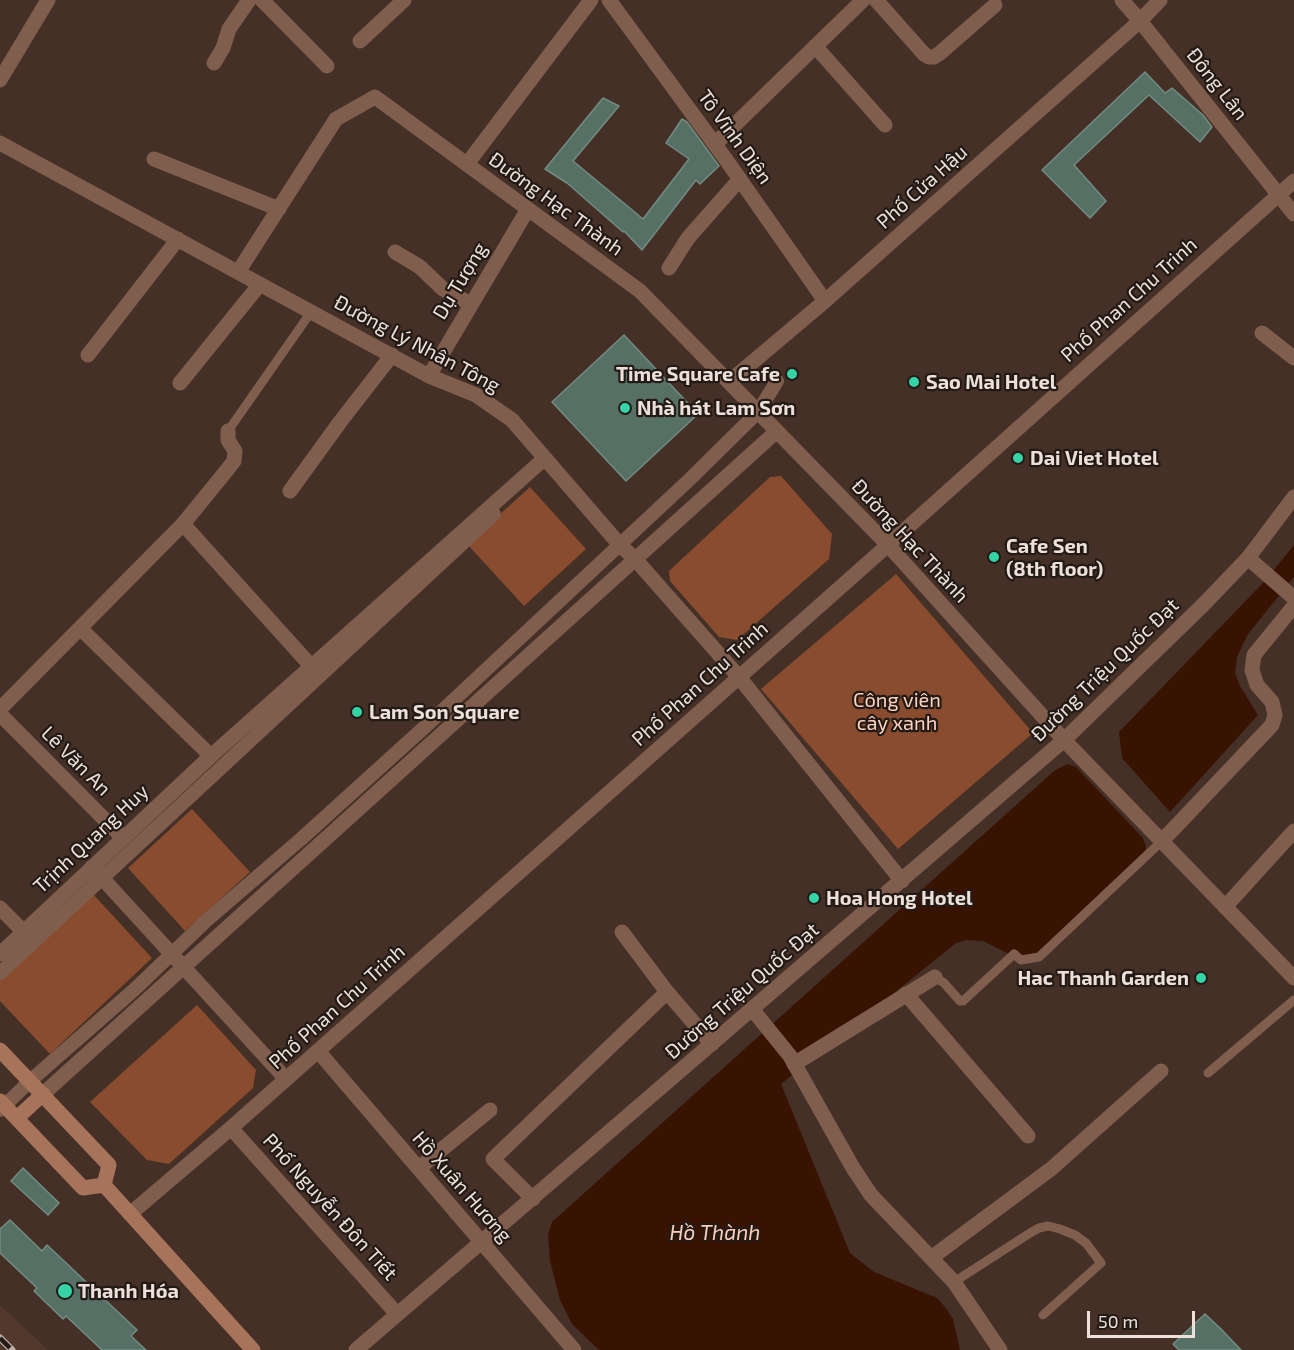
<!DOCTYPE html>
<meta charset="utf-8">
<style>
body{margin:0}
#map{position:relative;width:1294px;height:1350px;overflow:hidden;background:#443026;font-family:"Exo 2",sans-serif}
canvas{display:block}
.scale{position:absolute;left:1087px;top:1311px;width:108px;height:27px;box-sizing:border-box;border:3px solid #ede0da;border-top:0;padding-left:8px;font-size:18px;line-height:21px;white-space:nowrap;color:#ede0da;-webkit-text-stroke:4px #231a16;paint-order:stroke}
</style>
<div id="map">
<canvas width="1294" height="1350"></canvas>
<div class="scale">50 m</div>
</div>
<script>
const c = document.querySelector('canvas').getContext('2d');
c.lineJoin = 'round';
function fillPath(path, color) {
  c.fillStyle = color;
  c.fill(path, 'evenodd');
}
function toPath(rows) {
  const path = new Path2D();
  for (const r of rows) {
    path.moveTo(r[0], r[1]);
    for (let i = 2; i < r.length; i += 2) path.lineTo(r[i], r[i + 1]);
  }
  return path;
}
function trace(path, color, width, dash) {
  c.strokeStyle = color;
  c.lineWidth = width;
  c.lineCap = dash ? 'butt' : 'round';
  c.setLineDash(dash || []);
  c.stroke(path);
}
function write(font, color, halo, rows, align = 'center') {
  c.font = font + ' "Exo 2",sans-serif';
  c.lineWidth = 4.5;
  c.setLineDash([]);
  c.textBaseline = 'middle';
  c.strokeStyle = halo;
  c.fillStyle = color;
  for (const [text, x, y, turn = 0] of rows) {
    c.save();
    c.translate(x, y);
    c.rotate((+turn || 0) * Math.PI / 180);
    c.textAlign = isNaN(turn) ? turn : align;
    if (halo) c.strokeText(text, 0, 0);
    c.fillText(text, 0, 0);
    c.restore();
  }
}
fillPath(toPath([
 [0,1305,48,1350,0,1350]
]), '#53382d');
fillPath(toPath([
 [781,476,832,534,829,559,737,640,719,637,670,581,669,571,770,477],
 [530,487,586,549,524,606,467,544],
 [896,574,1033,733,898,849,761,689],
 [192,809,250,872,185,931,128,868],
 [92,893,152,958,50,1054,0,1001,0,979],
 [197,1005,256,1070,253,1088,169,1164,147,1160,90,1102]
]), '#894c2e');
fillPath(toPath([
 [1294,545,1294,577,1248,634,1237,657,1235,673,1240,686,1258,715,1170,812,1122,758,1119,732,1262,584],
 [1067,764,1076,767,1142,837,1146,846,1144,858,1040,954,1023,961,983,941,966,940,956,943,781,1084,850,1253,874,1272,937,1298,945,1307,953,1319,960,1350,599,1350,572,1324,560,1300,550,1261,548,1235,552,1222,1054,771]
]), '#391301');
const building = toPath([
 [1145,72,1165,93,1172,88,1203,115,1212,127,1200,142,1149,95,1074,165,1106,201,1090,218,1042,170,1145,72],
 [603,98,619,106,573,161,643,219,689,159,666,143,682,119,687,122,719,166,700,184,696,180,642,250,624,231,623,232,567,183,545,169,603,98],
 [624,335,698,414,626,481,552,402,624,335],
 [23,1168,59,1203,48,1215,11,1181,23,1168],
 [10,1220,42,1251,47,1245,137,1330,131,1336,146,1350,102,1350,66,1316,63,1319,34,1291,37,1288,0,1253,0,1229,10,1220],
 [1205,1314,1220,1328,1241,1350,1179,1350,1173,1344,1205,1314]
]);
fillPath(building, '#577066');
trace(building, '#728c82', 1.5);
trace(toPath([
 [228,431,311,312],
 [935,977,944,983,960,1001,963,1001,1014,954,1021,960,1039,957,1162,841],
 [1208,1073,1294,1000],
 [954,1282,1030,1233,1039,1228,1048,1226,1060,1229,1075,1235,1086,1243,1101,1263,1043,1315]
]), '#805e4e', 9);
trace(toPath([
 [0,973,494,514],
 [0,1110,30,1081,135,989,207,920,301,839,428,724,689,480,758,412,777,381]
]), '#805e4e', 14);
trace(toPath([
 [262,0,327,66],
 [609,0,727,161,825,301],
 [876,0,924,54,929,57,934,57,940,53,995,5],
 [1122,0,1140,21,1294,214],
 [360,41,404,0],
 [815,46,885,125],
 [214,63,223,48,229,29,249,0],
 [0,80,48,0],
 [0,143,429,376,476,395,512,420,619,544,635,559,739,677,902,881],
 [715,144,863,0],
 [154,159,279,209],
 [467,164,591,0],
 [395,252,420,267,443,289,471,304],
 [669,268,688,238,740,179],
 [238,272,336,119,375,97,640,291,888,545],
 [1262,333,1294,358],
 [88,355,178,239],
 [429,376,528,209],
 [729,382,825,301,1140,21,1160,0],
 [180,383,260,284],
 [290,491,340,422,392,355],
 [183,524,311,666],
 [1248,558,1294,598],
 [80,628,211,756],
 [0,709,183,524,227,470,234,461,235,451,228,440,228,431],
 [0,714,123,838],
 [1162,841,1272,725,1275,715,1272,702,1257,685,1252,670,1254,655,1294,606],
 [92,867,286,1079],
 [1225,907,1294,831],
 [0,908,23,931],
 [622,932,667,992,712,1044],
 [0,954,211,756,545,458],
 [906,994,1028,1136],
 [752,1009,790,1056,853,1168,871,1195,954,1282,1000,1350],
 [318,1051,574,1350],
 [794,1064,935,977],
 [43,1094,777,431],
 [231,1128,397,1314],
 [419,1168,490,1110],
 [533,1199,493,1159,667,992],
 [931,1258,1051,1169,1161,1071],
 [356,1350,1064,740,1203,605,1248,558,1294,497]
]), '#805e4e', 15);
trace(toPath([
 [888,545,1064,740,1294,978],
 [130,1214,231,1128,888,545,1294,181]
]), '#805e4e', 15);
trace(toPath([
 [0,1050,109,1165,104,1185],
 [0,1101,83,1188,104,1185],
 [17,1118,43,1094],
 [104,1185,253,1350]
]), '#a8735b', 15);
const rail = toPath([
 [0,1338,12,1350]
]);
trace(rail, '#bdaea6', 7);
trace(rail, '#231a16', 4.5, [14]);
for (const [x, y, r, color] of [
 [792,374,6,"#35d4a7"],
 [914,382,6,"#35d4a7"],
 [625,408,6,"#35d4a7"],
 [1018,458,6,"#35d4a7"],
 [994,557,6,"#35d4a7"],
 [357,712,6,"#35d4a7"],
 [814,898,6,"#35d4a7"],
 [1201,978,6,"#35d4a7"],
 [65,1291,8,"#35d4a7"]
]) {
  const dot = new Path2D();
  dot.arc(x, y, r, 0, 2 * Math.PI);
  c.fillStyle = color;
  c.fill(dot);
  trace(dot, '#231a16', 2);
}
write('20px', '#ede0da', '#231a16', [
 ["Đông Lân",1217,84,52],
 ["Tô Vĩnh Diện",735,137,54],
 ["Phố Cửa Hậu",922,187,-42],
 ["Đường Hạc Thành",556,204,36],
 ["Dụ Tượng",460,281,-59],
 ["Phố Phan Chu Trinh",1129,300,-42],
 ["Đường Lý Nhân Tông",417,344,28],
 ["Đường Hạc Thành",910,541,47],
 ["Đường Triệu Quốc Đạt",1105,670,-44],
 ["Phố Phan Chu Trinh",700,684,-42],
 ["Lê Văn An",76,761,45],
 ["Trịnh Quang Huy",91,839,-43],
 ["Đường Triệu Quốc Đạt",742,991,-41],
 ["Phố Phan Chu Trinh",337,1007,-42],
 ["Hồ Xuân Hương",462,1187,49],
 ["Phố Nguyễn Đôn Tiết",330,1207,48]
]);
write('bold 20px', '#ede0da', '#231a16', [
 ["Time Square Cafe",780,374,"right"],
 ["Sao Mai Hotel",926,382],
 ["Nhà hát Lam Sơn",637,408],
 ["Dai Viet Hotel",1030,458],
 ["Cafe Sen",1006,546],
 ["(8th floor)",1006,569],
 ["Lam Son Square",369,712],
 ["Hoa Hong Hotel",826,898],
 ["Hac Thanh Garden",1189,978,"right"],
 ["Thanh Hóa",78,1291]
], 'left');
write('20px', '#ffd2be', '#231a16', [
 ["Công viên",897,700],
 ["cây xanh",897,723]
]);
write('italic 21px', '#fbcebb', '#231a16', [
 ["Hồ Thành",715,1233]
]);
</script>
